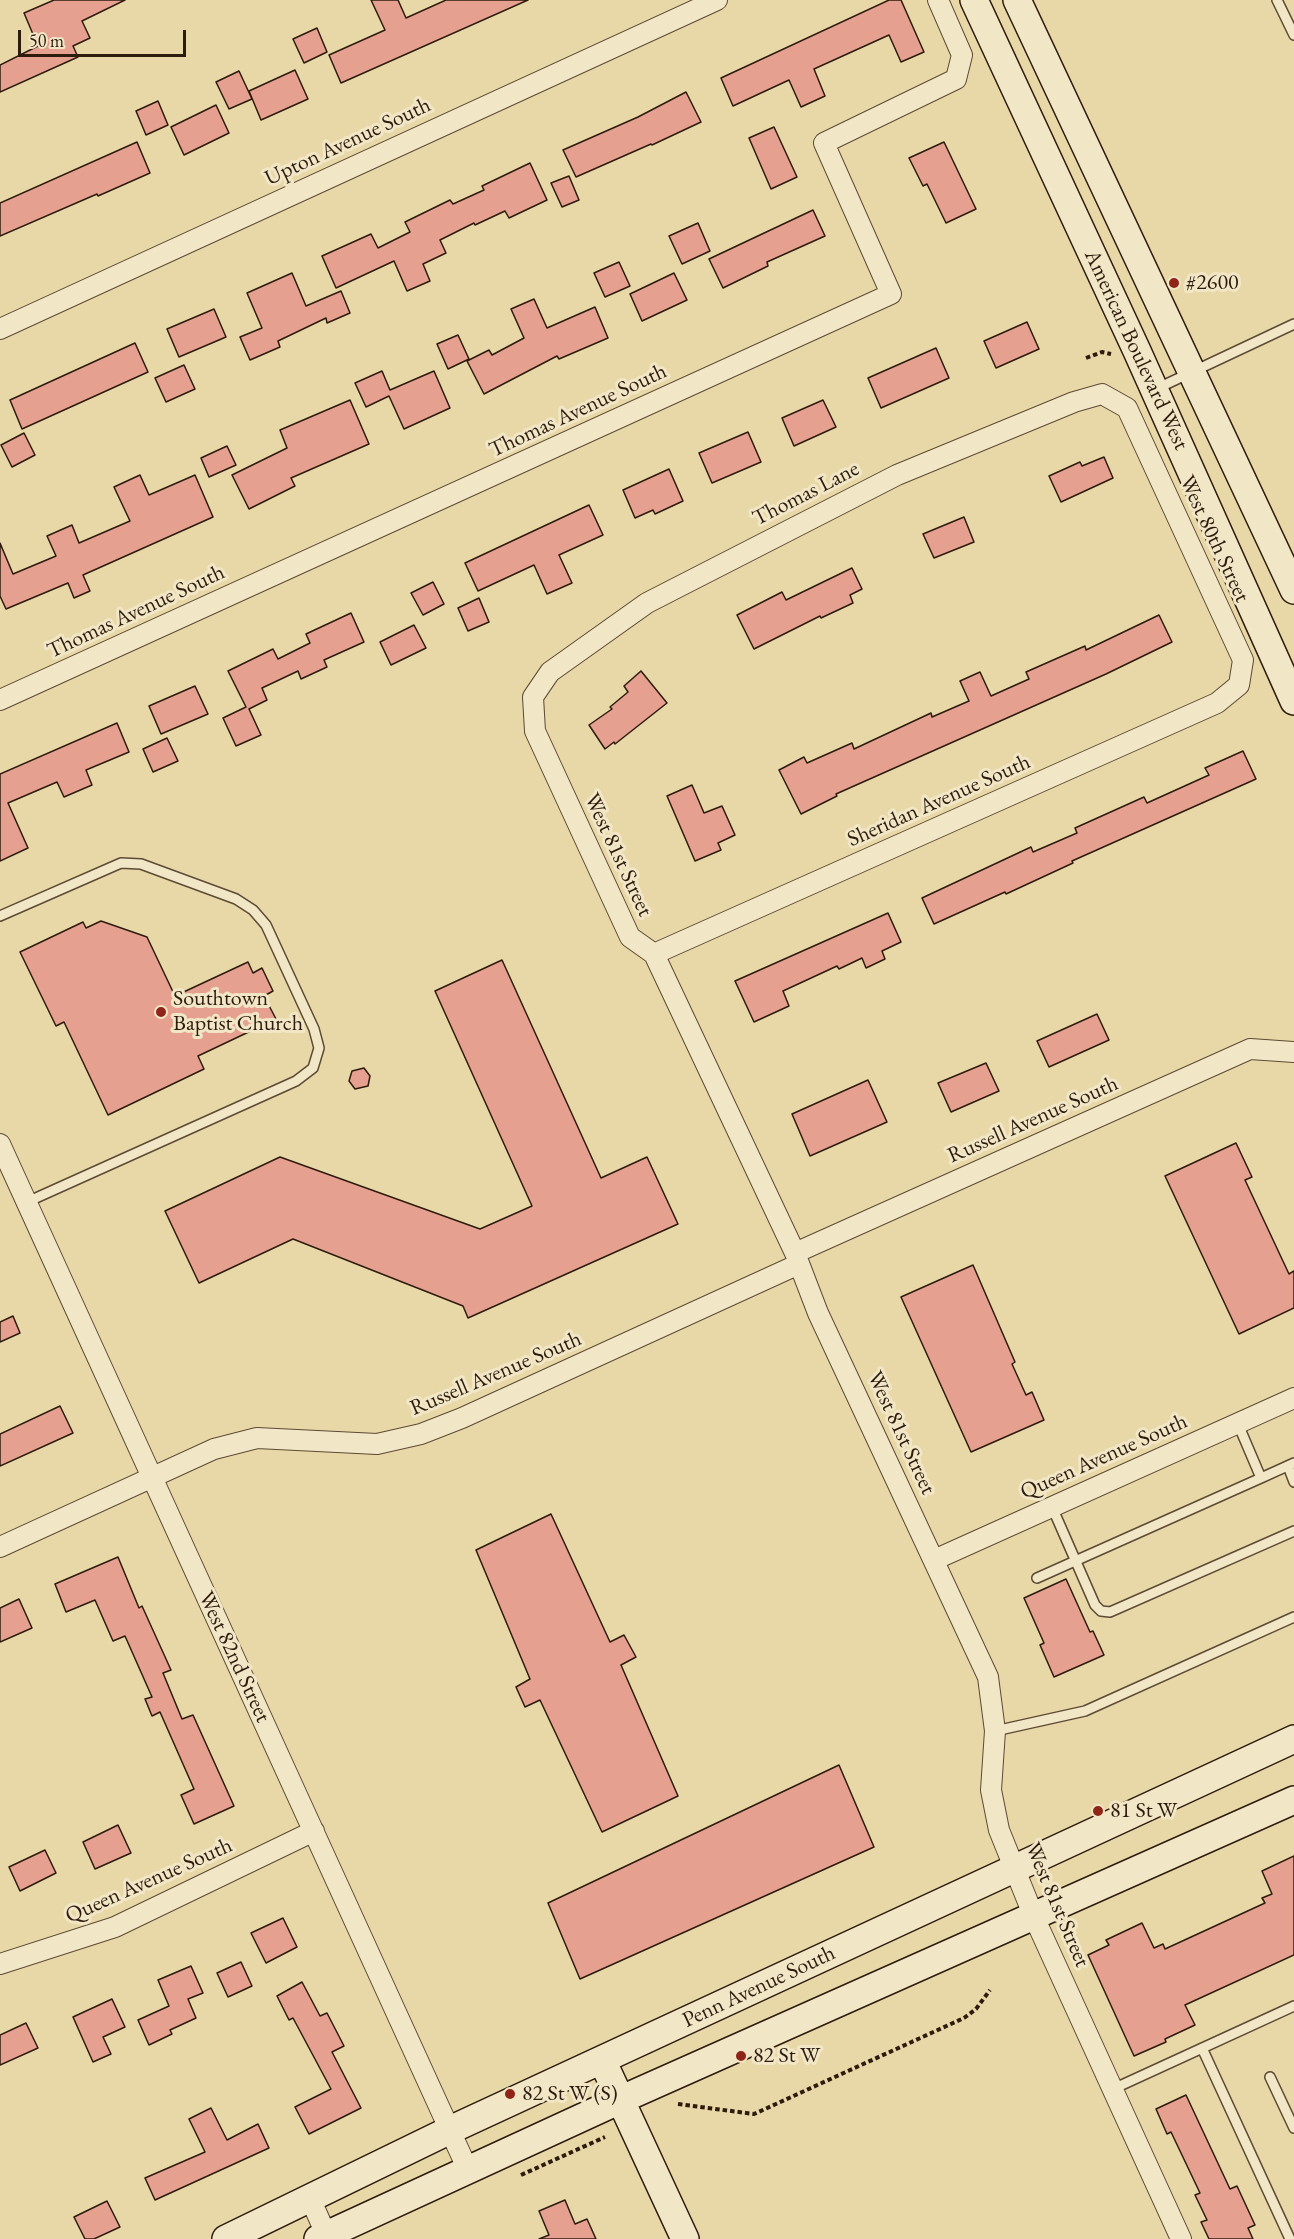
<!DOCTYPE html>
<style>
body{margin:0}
#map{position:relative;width:1294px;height:2239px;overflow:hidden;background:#e9d8a7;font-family:"EB Garamond",serif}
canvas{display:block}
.scale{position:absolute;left:18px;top:30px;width:168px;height:27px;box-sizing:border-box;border:3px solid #2d1b0e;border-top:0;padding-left:8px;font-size:18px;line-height:21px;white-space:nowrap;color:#2d1b0e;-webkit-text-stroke:4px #f1e6c6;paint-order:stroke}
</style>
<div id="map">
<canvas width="1294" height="2239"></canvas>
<div class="scale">50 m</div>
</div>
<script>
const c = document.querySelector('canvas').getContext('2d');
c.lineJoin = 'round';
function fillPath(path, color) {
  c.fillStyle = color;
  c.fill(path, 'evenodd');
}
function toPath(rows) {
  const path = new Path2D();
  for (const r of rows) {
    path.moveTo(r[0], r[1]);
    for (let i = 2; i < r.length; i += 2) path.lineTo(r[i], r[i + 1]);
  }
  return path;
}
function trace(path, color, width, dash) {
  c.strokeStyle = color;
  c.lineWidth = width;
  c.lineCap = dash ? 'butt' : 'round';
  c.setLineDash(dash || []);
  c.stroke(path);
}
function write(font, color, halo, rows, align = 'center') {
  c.font = font + ' "EB Garamond",serif';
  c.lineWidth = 6;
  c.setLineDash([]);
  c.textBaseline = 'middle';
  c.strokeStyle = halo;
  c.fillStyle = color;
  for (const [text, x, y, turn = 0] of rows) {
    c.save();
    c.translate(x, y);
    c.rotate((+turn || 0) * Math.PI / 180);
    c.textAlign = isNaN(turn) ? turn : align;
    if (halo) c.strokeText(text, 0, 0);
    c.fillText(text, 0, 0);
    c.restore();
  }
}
const building = toPath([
 [54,0,125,0,82,21,90,38,73,46,78,57,0,92,0,65,38,46,24,13,54,0],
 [371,0,398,0,406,18,446,0,528,0,341,83,329,55,385,30,371,0],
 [889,0,901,0,924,52,901,62,889,35,814,69,825,96,801,107,789,80,733,106,721,78,889,0],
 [317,28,327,52,304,63,293,39,317,28],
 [295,70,308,99,261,120,249,91,295,70],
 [239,71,252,99,229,109,216,82,239,71],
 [686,92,701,122,652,145,651,144,576,177,563,150,638,117,686,92],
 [158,101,168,125,146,135,136,111,158,101],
 [216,105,229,133,184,155,171,127,216,105],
 [774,127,797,177,771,189,749,138,774,127],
 [137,142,150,173,98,196,97,194,0,236,0,203,137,142],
 [944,142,976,209,946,223,927,184,923,186,909,158,944,142],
 [530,163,547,200,509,218,505,211,475,225,474,223,440,240,446,253,423,264,430,281,407,291,394,261,336,288,322,256,371,234,378,248,410,232,405,222,450,200,453,204,484,190,482,186,530,163],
 [569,176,579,200,562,207,551,183,569,176],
 [813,210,825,236,767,262,768,266,723,288,709,259,813,210],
 [698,223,710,251,682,264,669,236,698,223],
 [619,262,630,286,605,297,594,273,619,262],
 [292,273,306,306,341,291,350,313,327,323,326,318,278,341,280,347,250,360,240,337,262,328,247,293,292,273],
 [674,273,687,300,642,321,630,294,674,273],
 [534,299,547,328,595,307,608,338,559,359,557,356,484,394,467,361,489,350,492,355,524,338,511,309,534,299],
 [214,309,226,337,179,357,167,329,214,309],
 [1027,322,1039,349,996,368,984,341,1027,322],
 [458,335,469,359,448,369,437,344,458,335],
 [135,343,148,372,22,429,10,400,135,343],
 [936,348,949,378,881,408,868,378,936,348],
 [184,365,195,389,166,402,155,378,184,365],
 [382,371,390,390,434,371,450,408,404,429,389,396,366,407,355,383,382,371],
 [350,400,369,444,291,478,295,486,249,509,232,475,287,448,280,430,350,400],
 [823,400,836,427,794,446,782,418,823,400],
 [748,432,761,462,712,483,699,453,748,432],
 [24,433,35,455,12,467,1,445,24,433],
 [227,446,236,465,209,477,201,458,227,446],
 [1104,457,1113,478,1061,502,1049,476,1080,462,1082,466,1104,457],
 [669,469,683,501,655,514,653,510,635,518,623,490,669,469],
 [140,475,149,495,195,475,213,517,83,575,90,591,74,598,68,583,6,609,0,596,0,543,13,574,56,556,47,536,72,525,79,543,130,521,114,487,140,475],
 [589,505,603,535,559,555,572,583,547,594,534,565,478,591,465,563,589,505],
 [964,517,974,542,934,558,923,534,964,517],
 [852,568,862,589,850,595,853,603,821,618,820,616,754,649,737,615,782,592,786,600,852,568],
 [433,582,444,604,423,615,411,593,433,582],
 [479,598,489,622,468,631,458,608,479,598],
 [351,613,364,642,324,660,327,667,301,679,298,671,262,688,267,700,249,709,261,735,236,746,223,718,246,707,228,671,273,649,278,659,310,643,306,634,351,613],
 [1159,615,1172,642,1106,674,836,794,837,796,801,814,779,770,804,757,807,763,852,743,854,749,931,713,932,717,969,701,960,681,980,672,991,696,1029,679,1026,672,1085,646,1086,650,1159,615],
 [414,625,426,648,391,665,380,642,414,625],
 [641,671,667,703,615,744,614,742,605,749,589,725,612,709,610,707,628,692,624,686,641,671],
 [195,686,208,714,161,734,149,706,195,686],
 [117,723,129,752,86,770,92,785,64,797,57,782,8,803,28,848,0,861,0,774,117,723],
 [167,738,178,761,153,772,143,749,167,738],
 [1243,751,1256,779,1072,861,1073,863,1006,894,1005,892,934,924,922,898,1031,847,1033,852,1077,833,1075,828,1144,797,1147,803,1209,775,1205,768,1243,751],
 [692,785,704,813,722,806,735,835,718,843,721,850,695,861,667,796,692,785],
 [888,913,901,942,882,951,885,959,866,968,862,958,839,969,837,966,783,991,789,1006,754,1022,735,981,888,913],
 [101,921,147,937,175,996,248,962,253,973,262,968,273,991,264,996,276,1019,198,1056,204,1069,108,1115,64,1022,56,1026,20,952,83,922,86,928,101,921],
 [502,960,601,1178,647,1157,678,1224,468,1318,463,1306,293,1239,199,1283,165,1211,280,1157,480,1229,532,1206,435,991,502,960],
 [1097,1014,1109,1040,1049,1067,1037,1041,1097,1014],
 [986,1063,999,1091,951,1112,938,1083,986,1063],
 [364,1068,370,1076,368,1086,355,1089,349,1081,352,1071,364,1068],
 [868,1080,887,1122,810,1156,792,1114,868,1080],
 [1236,1143,1252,1177,1245,1180,1289,1274,1294,1271,1294,1308,1239,1334,1165,1176,1236,1143],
 [973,1265,1015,1362,1012,1364,1026,1395,1032,1392,1044,1420,971,1452,901,1297,973,1265],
 [13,1316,20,1333,0,1342,0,1322,13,1316],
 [60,1406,73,1433,0,1466,0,1434,60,1406],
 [551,1514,610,1642,624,1635,636,1657,621,1665,678,1796,602,1832,540,1700,525,1707,516,1687,530,1679,476,1550,551,1514],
 [118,1557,139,1608,142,1606,171,1670,163,1673,182,1719,193,1715,234,1806,194,1824,181,1795,194,1789,160,1712,152,1716,145,1699,152,1697,125,1636,113,1641,95,1600,66,1612,55,1584,118,1557],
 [1066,1579,1090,1632,1093,1631,1104,1655,1054,1677,1040,1645,1044,1643,1024,1598,1066,1579],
 [19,1599,32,1628,0,1642,0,1608,19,1599],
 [839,1765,874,1847,580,1979,548,1903,839,1765],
 [118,1825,131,1853,95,1869,83,1842,118,1825],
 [45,1850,56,1873,20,1891,9,1867,45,1850],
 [1294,1856,1294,1955,1185,2005,1195,2025,1165,2039,1166,2042,1134,2056,1088,1955,1109,1945,1106,1940,1142,1923,1154,1948,1163,1944,1165,1949,1265,1903,1262,1898,1272,1894,1262,1871,1294,1856],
 [283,1918,297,1947,266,1963,251,1933,283,1918],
 [241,1962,252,1986,228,1997,217,1973,241,1962],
 [191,1966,203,1993,188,1999,196,2018,170,2030,172,2034,149,2045,138,2020,169,2006,158,1980,191,1966],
 [302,1982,320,2016,327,2013,344,2046,332,2052,361,2108,309,2134,295,2107,331,2089,293,2018,289,2020,277,1996,302,1982],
 [112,1999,125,2027,103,2037,111,2054,93,2062,73,2017,112,1999],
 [26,2023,38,2048,0,2065,0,2035,26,2023],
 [1186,2095,1230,2189,1237,2186,1255,2225,1248,2228,1253,2239,1209,2239,1201,2222,1207,2220,1195,2195,1200,2193,1171,2132,1167,2134,1156,2109,1186,2095],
 [211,2108,227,2140,258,2124,269,2148,155,2200,145,2178,205,2152,189,2119,211,2108],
 [565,2200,575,2224,587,2219,596,2239,539,2239,549,2235,539,2211,565,2200],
 [107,2201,120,2227,94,2239,85,2239,74,2217,107,2201]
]);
fillPath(building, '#e6a08f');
trace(building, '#2d1b0e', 1.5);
const lane = toPath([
 [1277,0,1294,35],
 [1158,388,1294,324],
 [0,916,121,863,141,864,236,899,253,910,266,925,314,1029,319,1048,313,1068,296,1081,27,1202],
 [1288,1466,1294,1482],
 [1261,1478,1294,1463],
 [1052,1507,1095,1605,1101,1611,1110,1612,1294,1531],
 [1037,1578,1261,1478,1238,1424],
 [995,1731,1085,1711,1294,1617],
 [1202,2048,1290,2239],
 [1270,2077,1294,2128],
 [1113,2089,1294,2006]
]);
const street = toPath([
 [0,329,717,0],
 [0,700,891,294,824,143,956,79,962,55,938,0],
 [654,954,1217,703,1239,685,1243,660,1127,408,1102,394,1074,402,897,475,647,603,550,672,533,697,535,731,630,937,654,954,795,1253,818,1313,988,1677,995,1731,991,1790,999,1830,1034,1917,1181,2239],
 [0,1144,468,2170],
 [795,1253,1250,1049,1294,1052],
 [0,1547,214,1449,257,1438,377,1444,421,1434,462,1418,799,1264],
 [934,1560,1294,1398],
 [0,1964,115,1927,314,1831],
 [310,2198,328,2239]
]);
const secondary = toPath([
 [974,0,1137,351,1294,701],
 [1017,0,1294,590],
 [602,2060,685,2239],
 [226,2239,450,2130,1294,1739],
 [318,2239,620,2100,1294,1800]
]);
trace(lane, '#5c4a34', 12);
trace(street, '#5c4a34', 22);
trace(secondary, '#2d1b0e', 30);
trace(toPath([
 [1086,358,1102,352,1111,354],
 [678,2104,754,2114,964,2018,976,2009,990,1990],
 [521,2175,605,2137]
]), '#2d1b0e', 4, [4.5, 3]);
trace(lane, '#f1e6c6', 9);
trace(street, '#f1e6c6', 20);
trace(secondary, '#f1e6c6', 27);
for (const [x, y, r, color] of [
 [1174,283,6,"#8f2418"],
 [161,1012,6,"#8f2418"],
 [1098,1811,6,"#8f2418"],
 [741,2056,6,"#8f2418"],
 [510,2094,6,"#8f2418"]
]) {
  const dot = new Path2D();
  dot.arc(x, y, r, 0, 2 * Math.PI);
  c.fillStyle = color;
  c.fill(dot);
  trace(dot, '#f1e6c6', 2);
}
write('22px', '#2d1b0e', '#f1e6c6', [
 ["Upton Avenue South",348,142,-25],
 ["American Boulevard West",1136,350,65],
 ["Thomas Avenue South",578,411,-25],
 ["Thomas Lane",806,494,-27],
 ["West 80th Street",1214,539,65],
 ["Thomas Avenue South",136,612,-25],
 ["Sheridan Avenue South",939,801,-24],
 ["West 81st Street",618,855,65],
 ["Russell Avenue South",1033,1120,-24],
 ["Russell Avenue South",496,1374,-23],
 ["West 81st Street",901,1433,65],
 ["Queen Avenue South",1104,1457,-24],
 ["West 82nd Street",234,1657,65],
 ["Queen Avenue South",149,1881,-24],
 ["West 81st Street",1057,1905,67],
 ["Penn Avenue South",759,1987,-25]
]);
write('22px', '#2d1b0e', '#f1e6c6', [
 ["#2600",1186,283],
 ["Southtown",173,999],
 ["Baptist Church",173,1024],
 ["81 St W",1110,1811],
 ["82 St W",753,2056],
 ["82 St W (S)",522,2094]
], 'left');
</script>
